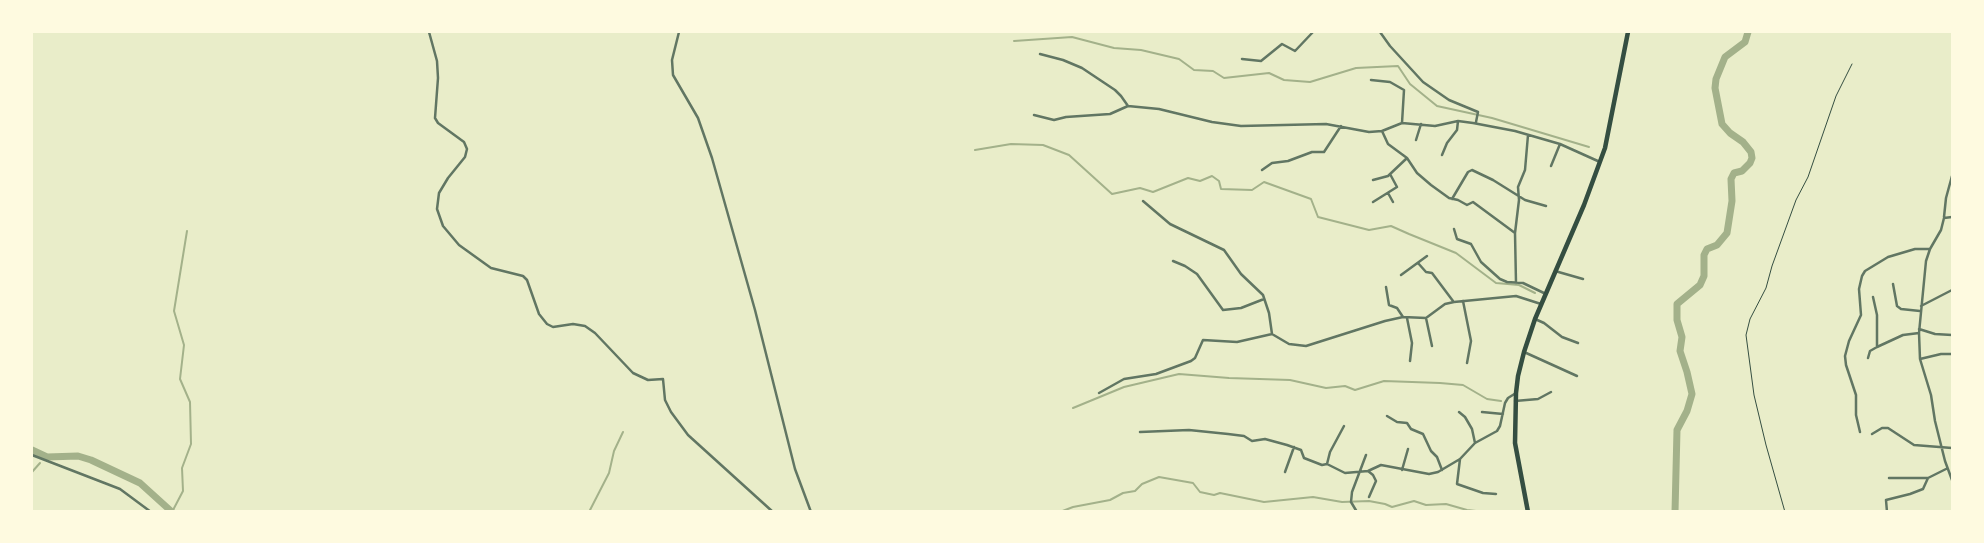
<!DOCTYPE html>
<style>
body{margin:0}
#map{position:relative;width:1984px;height:543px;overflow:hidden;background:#e9edc9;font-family:Mulish,sans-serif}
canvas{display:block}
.frame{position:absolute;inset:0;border:33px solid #fefae0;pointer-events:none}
</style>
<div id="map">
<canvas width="1984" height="543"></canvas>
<div class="frame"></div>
</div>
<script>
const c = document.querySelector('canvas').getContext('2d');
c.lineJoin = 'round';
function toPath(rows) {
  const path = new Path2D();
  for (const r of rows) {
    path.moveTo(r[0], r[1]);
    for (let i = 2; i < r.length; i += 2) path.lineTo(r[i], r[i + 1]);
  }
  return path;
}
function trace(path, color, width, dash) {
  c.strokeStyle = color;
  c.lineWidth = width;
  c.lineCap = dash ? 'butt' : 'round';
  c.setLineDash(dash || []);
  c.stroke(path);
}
trace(toPath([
 [1014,41,1072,37,1114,48,1141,50,1179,59,1194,70,1213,71,1224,78,1269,73,1284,80,1310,82,1356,68,1398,66,1410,84,1437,106,1492,118,1589,147],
 [975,150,1011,144,1043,145,1069,155,1112,194,1140,188,1153,192,1188,178,1200,181,1212,176,1219,181,1221,189,1252,190,1264,182,1311,199,1318,217,1369,230,1391,226,1409,234,1456,253,1496,283,1519,285,1535,293],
 [1073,408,1124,387,1179,374,1229,378,1290,380,1326,388,1345,386,1355,390,1384,381,1440,383,1463,385,1487,399,1501,401],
 [46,457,47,457],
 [32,472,40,463],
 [172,512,183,491,182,468,191,444,190,402,180,379,184,345,174,311,187,231],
 [589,512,609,473,614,451,623,432],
 [1060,512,1073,507,1110,500,1123,493,1135,491,1142,484,1159,477,1193,483,1200,492,1214,495,1220,493,1264,502,1313,497,1342,502,1369,501,1385,504,1392,507,1414,501,1426,505,1446,504,1467,510,1485,512]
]), '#a3b18a', 2);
trace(toPath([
 [32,450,47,457,78,456,91,460,140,483,172,512],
 [1675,512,1677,430,1687,411,1692,394,1687,372,1680,351,1682,337,1677,320,1677,304,1700,285,1704,276,1704,255,1707,249,1717,245,1727,233,1732,201,1731,179,1734,173,1742,171,1750,163,1752,158,1751,152,1743,142,1730,133,1722,124,1715,88,1716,79,1725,57,1745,42,1748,32]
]), '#a3b18a', 7);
trace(toPath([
 [1785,512,1766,445,1754,395,1746,335,1750,319,1766,288,1772,266,1796,200,1808,177,1836,96,1852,64]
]), '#344e41', 1);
trace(toPath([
 [429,32,437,61,438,78,435,118,438,123,464,142,467,149,465,157,448,178,439,193,437,209,443,226,459,245,491,268,523,276,527,280,539,314,547,324,553,327,573,324,585,326,595,333,633,373,648,380,663,379,665,400,671,412,688,435,773,512],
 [679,32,672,60,673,75,698,118,712,158,755,310,795,469,811,512],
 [1380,32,1390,46,1423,82,1449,100,1478,112,1476,122],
 [1040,54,1063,60,1082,68,1115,90,1121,96,1128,106,1159,109,1212,122,1241,126,1326,124,1369,132,1382,131,1402,123,1435,126,1458,121,1473,123,1515,131,1560,144,1600,162],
 [1242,59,1261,61,1282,44,1295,51,1313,32],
 [1371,80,1390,82,1404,90,1402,123],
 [1034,115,1054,120,1066,117,1110,114,1128,106],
 [1382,131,1388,144,1407,158,1417,173,1431,185,1449,198,1458,200,1467,205,1473,202,1515,233],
 [1416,140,1421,124],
 [1442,155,1447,143,1457,130,1458,121],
 [1551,166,1560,144],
 [1262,170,1272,163,1288,161,1312,152,1324,152,1341,126],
 [1373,180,1388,176,1407,158],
 [1388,193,1393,202],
 [1452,199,1468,172,1472,170,1493,180,1525,200,1546,206],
 [1143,201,1170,224,1224,250,1241,274,1263,295,1269,313,1272,334],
 [1373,202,1397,187,1390,174],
 [1944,217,1946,198,1952,176],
 [1952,217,1944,218,1941,230,1930,249,1926,261,1919,333,1920,359,1931,395,1935,421,1945,461,1952,480],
 [1454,229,1457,239,1471,244,1481,262,1500,279,1507,282,1523,283,1546,294],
 [1173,261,1185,266,1197,274,1223,310,1241,308,1264,299],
 [1418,263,1426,272,1432,273,1453,301],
 [1555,271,1583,279],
 [1401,275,1427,256],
 [1516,283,1515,233,1519,200,1518,187,1525,170,1528,135],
 [1893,284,1897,306,1901,309,1920,311],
 [1386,287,1389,305,1397,308,1403,317],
 [1873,297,1877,315,1877,347],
 [1463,301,1471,341,1467,363],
 [1921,306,1952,290],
 [1407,318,1412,343,1410,361],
 [1426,318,1432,346],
 [1535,319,1544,323,1562,337,1578,343],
 [1919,329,1935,334,1952,335],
 [1524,352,1577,376],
 [1868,358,1870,351,1877,347,1903,335,1919,333],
 [1920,359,1941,354,1952,354],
 [1099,393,1124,379,1156,374,1191,361,1195,358,1203,340,1237,342,1272,334,1289,344,1306,346,1385,321,1403,317,1426,318,1445,304,1454,302,1516,296,1541,304],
 [1515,401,1538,399,1551,392],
 [1459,412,1465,417,1472,429,1475,443],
 [1482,412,1503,414],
 [1387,416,1397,422,1407,423,1411,429,1423,434,1431,451,1437,457,1442,470],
 [1140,432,1189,430,1228,434,1244,436,1252,441,1265,439,1287,445,1301,450,1304,458,1322,465,1327,464,1345,473,1368,471,1381,465,1429,474,1438,472,1460,459,1475,443,1497,431,1500,426,1505,403,1508,398,1516,393],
 [1860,432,1856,415,1856,395,1846,365,1845,356,1849,341,1861,315,1859,289,1862,276,1865,271,1888,257,1915,249,1930,249],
 [1872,434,1882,428,1888,428,1914,445,1952,448],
 [32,455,120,489,151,512],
 [1460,459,1457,484,1483,493,1496,494],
 [1327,464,1330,452,1344,426],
 [1402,470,1408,449],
 [1368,471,1373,475,1376,481,1369,497],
 [1285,472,1294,447],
 [1889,478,1928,478,1946,469],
 [1357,512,1351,502,1352,492,1366,455],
 [1887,512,1886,500,1910,494,1923,489,1928,478]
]), '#617663', 2.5);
trace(toPath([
 [1528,512,1515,443,1516,393,1518,376,1524,352,1535,319,1584,205,1605,148,1628,32]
]), '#344e41', 4.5);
</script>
